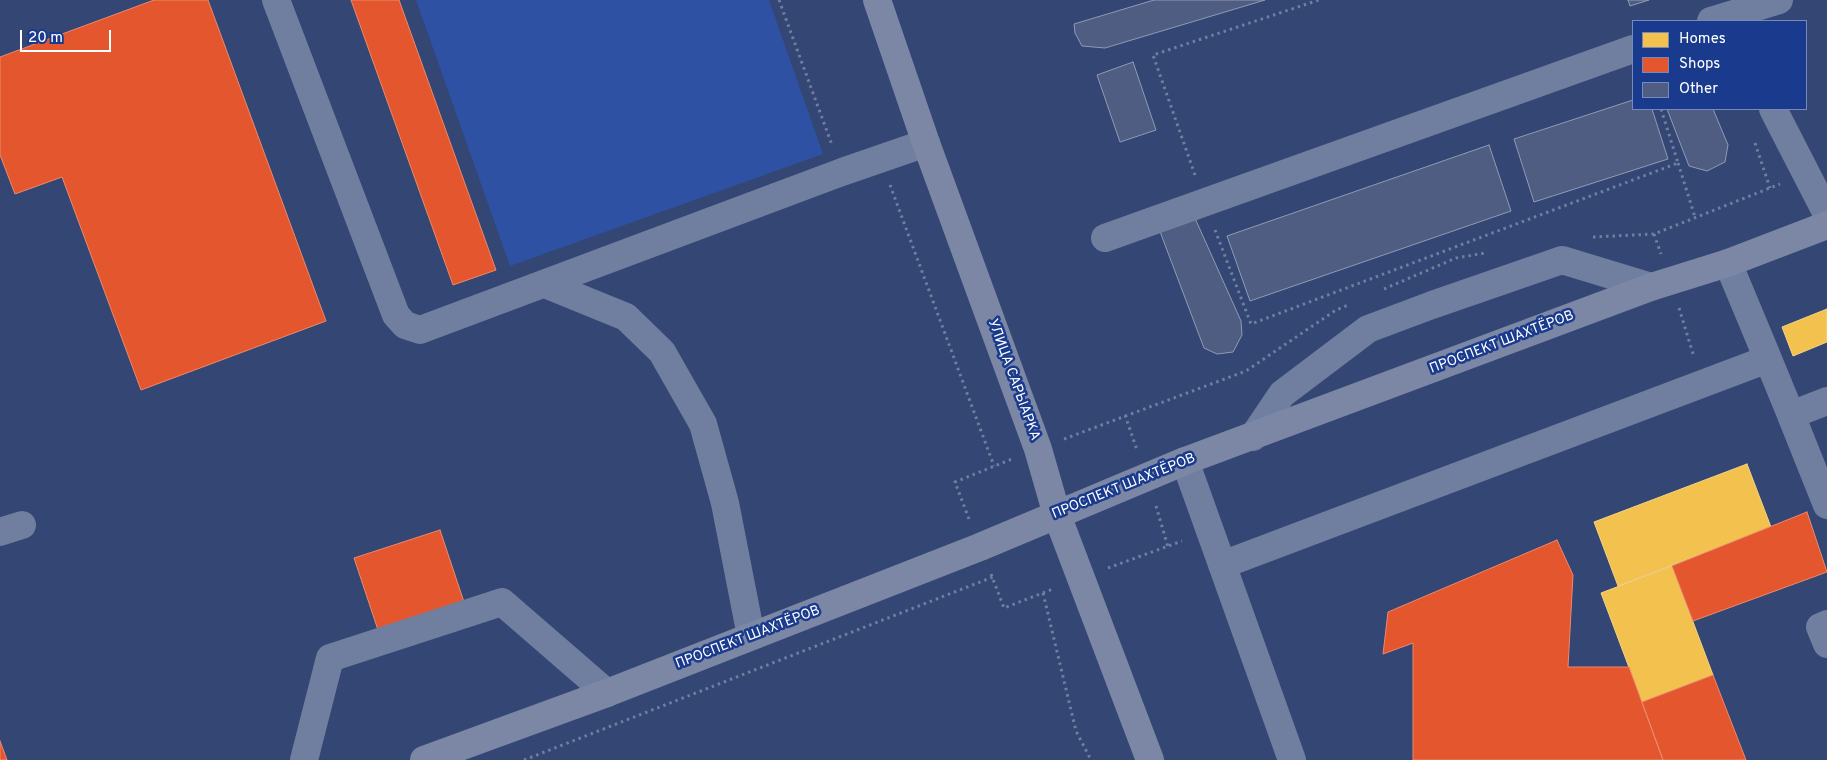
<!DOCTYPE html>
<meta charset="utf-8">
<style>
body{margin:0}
#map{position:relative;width:1827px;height:760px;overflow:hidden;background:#344673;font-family:Overpass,sans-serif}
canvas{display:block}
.legend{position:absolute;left:1632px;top:20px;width:175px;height:90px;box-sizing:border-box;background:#1a3b8d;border:1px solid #7689bb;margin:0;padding:6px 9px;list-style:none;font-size:15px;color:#fff}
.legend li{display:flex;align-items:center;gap:10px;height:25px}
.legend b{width:25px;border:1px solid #7689bb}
.scale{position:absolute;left:20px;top:30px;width:91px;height:22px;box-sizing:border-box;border:2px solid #fff;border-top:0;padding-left:6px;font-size:15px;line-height:18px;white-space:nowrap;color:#fff;-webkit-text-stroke:4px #1a3b8d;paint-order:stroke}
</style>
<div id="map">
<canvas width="1827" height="760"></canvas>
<ul class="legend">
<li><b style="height:14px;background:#f2c14e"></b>Homes</li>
<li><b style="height:14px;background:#e4572e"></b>Shops</li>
<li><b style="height:14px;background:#4e5d81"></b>Other</li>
</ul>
<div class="scale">20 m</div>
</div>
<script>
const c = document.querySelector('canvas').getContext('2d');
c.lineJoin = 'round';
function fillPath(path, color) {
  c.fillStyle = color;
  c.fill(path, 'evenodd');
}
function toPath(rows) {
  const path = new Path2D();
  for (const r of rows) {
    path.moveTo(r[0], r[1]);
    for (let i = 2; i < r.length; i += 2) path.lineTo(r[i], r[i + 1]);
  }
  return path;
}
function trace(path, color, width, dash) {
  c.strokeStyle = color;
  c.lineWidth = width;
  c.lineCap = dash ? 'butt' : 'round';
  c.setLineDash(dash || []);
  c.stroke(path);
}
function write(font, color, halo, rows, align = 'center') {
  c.font = font + ' Overpass,sans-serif';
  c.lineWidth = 5;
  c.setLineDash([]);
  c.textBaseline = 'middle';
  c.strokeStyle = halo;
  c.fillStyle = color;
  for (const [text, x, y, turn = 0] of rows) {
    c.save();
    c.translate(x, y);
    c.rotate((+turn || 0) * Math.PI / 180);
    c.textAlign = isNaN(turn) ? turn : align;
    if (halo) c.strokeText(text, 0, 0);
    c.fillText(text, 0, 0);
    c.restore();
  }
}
fillPath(toPath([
 [416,0,769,0,823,154,510,266]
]), '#2e51a3');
const homes = toPath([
 [1827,309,1827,342,1793,356,1782,327,1827,309],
 [1747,464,1771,527,1618,586,1594,522,1747,464],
 [1672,566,1713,675,1642,702,1601,593,1672,566]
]);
fillPath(homes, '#f2c14e');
trace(homes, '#f6d483', 1);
const shops = toPath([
 [154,0,208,0,326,321,141,390,62,177,15,194,0,155,0,57,154,0],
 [351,0,399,0,496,270,453,285,351,0],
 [1807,512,1827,572,1693,621,1672,566,1807,512],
 [440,530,466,608,380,636,354,558,440,530],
 [1557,540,1573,575,1568,667,1629,667,1663,760,1413,760,1413,643,1383,654,1388,612,1557,540],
 [1713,675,1746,760,1663,760,1642,702,1713,675],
 [0,741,7,760,0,760,0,741]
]);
fillPath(shops, '#e4572e');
trace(shops, '#ec896d', 1);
const building = toPath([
 [1154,0,1265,0,1105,48,1082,46,1075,33,1074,24,1154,0],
 [1628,0,1649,0,1630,6,1628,0],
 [1133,62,1156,130,1120,142,1097,75,1133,62],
 [1633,100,1633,109,1652,109,1668,159,1534,202,1514,139,1633,100],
 [1667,109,1713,109,1728,145,1725,162,1707,171,1689,166,1667,109],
 [1489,145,1511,211,1250,301,1227,236,1489,145],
 [1194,216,1241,321,1242,335,1233,352,1217,354,1204,348,1159,229,1194,216]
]);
fillPath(building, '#4e5d81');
trace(building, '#909bb5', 1);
trace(toPath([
 [779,0,832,145],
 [1755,143,1770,188],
 [1678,163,1695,217],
 [1195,175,1153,55,1319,0],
 [890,185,994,466],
 [1215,230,1251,324,1678,163,1661,109],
 [1654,234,1661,254],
 [1593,237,1654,234,1780,184],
 [1384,289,1456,258,1485,253],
 [1679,308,1694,357],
 [1125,415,1137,450],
 [1064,439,1246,371,1336,310,1348,305],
 [1156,506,1168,547],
 [969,519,955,482,1012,459],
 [1108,568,1182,541],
 [991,574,1004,608,1053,589],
 [1043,593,1076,731,1091,760],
 [524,760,993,577]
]), '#707e9f', 3, [2.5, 4]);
trace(toPath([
 [276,0,396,315,405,325,420,330,842,172,926,143],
 [1711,21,1779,0],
 [1773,109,1827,214],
 [1105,238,1633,49],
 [545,284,626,317,662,352,703,424,725,503,751,636],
 [1768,359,1791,415,1827,401],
 [1791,415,1827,505],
 [1253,437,1282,394,1368,329,1432,305,1562,260,1651,287],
 [1185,461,1292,760],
 [0,532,22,525],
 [1222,565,1768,359,1728,263],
 [1827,624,1820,627,1827,644],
 [304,760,330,658,502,602,607,693]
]), '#707e9f', 28);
trace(toPath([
 [877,0,926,143,1038,449,1057,515,1150,760],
 [424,760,607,693,980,547,1185,461,1651,287,1728,263,1827,225]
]), '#7b87a5', 28);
write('14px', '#fff', '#1a3b8d', [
 ["ПРОСПЕКТ ШАХТЁРОВ",1502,343,-21],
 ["УЛИЦА САРЫАРКА",1013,380,70],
 ["ПРОСПЕКТ ШАХТЁРОВ",1124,487,-22],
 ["ПРОСПЕКТ ШАХТЁРОВ",748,638,-21]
]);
</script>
